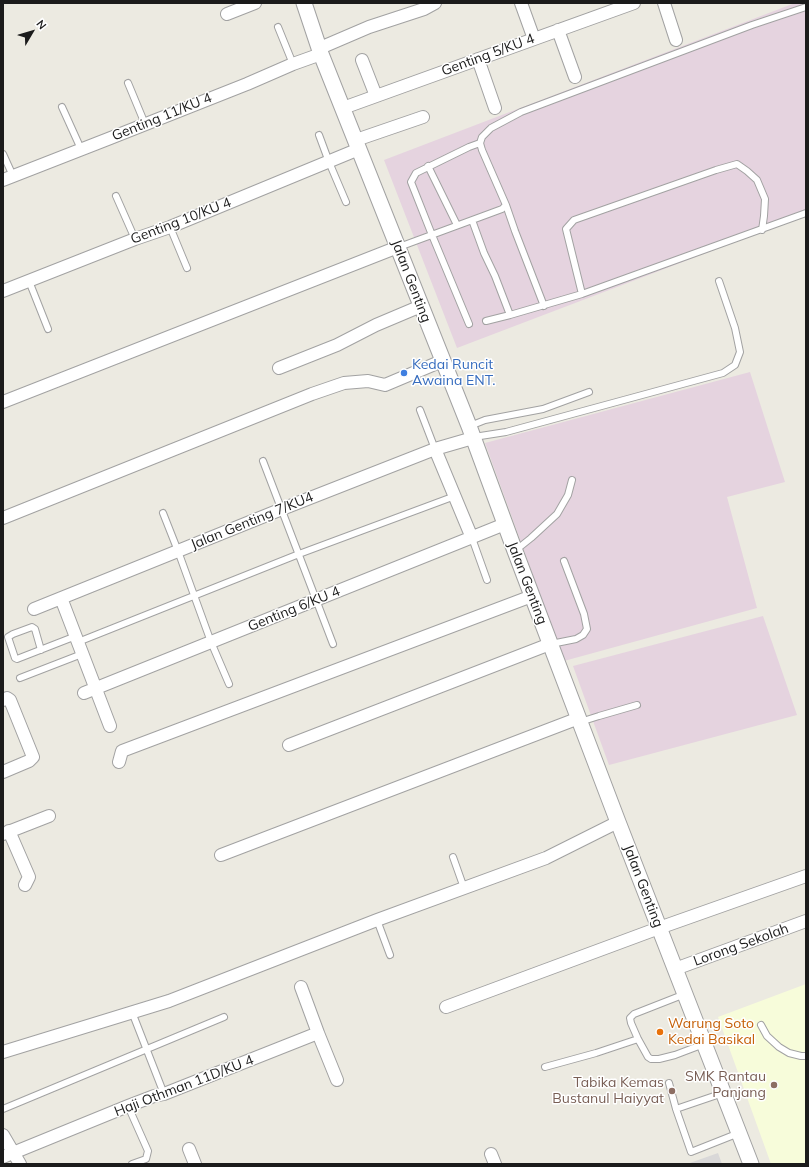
<!DOCTYPE html>
<style>
body{margin:0}
#map{position:relative;width:809px;height:1167px;overflow:hidden;background:#eceae1;font-family:Mulish,sans-serif}
canvas{display:block}
.frame{position:absolute;inset:0;border:4px solid #1b1b1b;pointer-events:none}
.north{position:absolute;left:12px;top:12px;width:40px;height:40px;-webkit-text-stroke:3px #fff;paint-order:stroke;rotate:52deg;font-size:11px;font-weight:700;line-height:16px;text-align:center;color:#1b1b1b}
.north::after{content:'';display:block;margin:auto;width:14px;height:18px;background:#1b1b1b;clip-path:polygon(50% 0,100% 100%,50% 72%,0 100%)}
</style>
<div id="map">
<canvas width="809" height="1167"></canvas>
<div class="frame"></div>
<div class="north">N</div>
</div>
<script>
const c = document.querySelector('canvas').getContext('2d');
c.lineJoin = 'round';
function fillPath(path, color) {
  c.fillStyle = color;
  c.fill(path, 'evenodd');
}
function toPath(rows) {
  const path = new Path2D();
  for (const r of rows) {
    path.moveTo(r[0], r[1]);
    for (let i = 2; i < r.length; i += 2) path.lineTo(r[i], r[i + 1]);
  }
  return path;
}
function trace(path, color, width, dash) {
  c.strokeStyle = color;
  c.lineWidth = width;
  c.lineCap = dash ? 'butt' : 'round';
  c.setLineDash(dash || []);
  c.stroke(path);
}
function write(font, color, halo, rows, align = 'center') {
  c.font = font + ' Mulish,sans-serif';
  c.lineWidth = 3;
  c.setLineDash([]);
  c.textBaseline = 'middle';
  c.strokeStyle = halo;
  c.fillStyle = color;
  for (const [text, x, y, turn = 0] of rows) {
    c.save();
    c.translate(x, y);
    c.rotate((+turn || 0) * Math.PI / 180);
    c.textAlign = isNaN(turn) ? turn : align;
    if (halo) c.strokeText(text, 0, 0);
    c.fillText(text, 0, 0);
    c.restore();
  }
}
fillPath(toPath([
 [718,1153,722,1164,687,1164]
]), '#d9d8d8');
fillPath(toPath([
 [795,3,806,3,806,215,457,348,384,160],
 [750,372,785,482,727,497,757,608,564,661,485,443],
 [763,616,797,715,609,765,573,666]
]), '#e5d3df');
fillPath(toPath([
 [806,984,806,1164,771,1164,718,1017]
]), '#f7fcda');
const service = toPath([
 [278,27,293,64],
 [128,83,145,124],
 [62,107,81,149],
 [319,135,329,162,346,202],
 [3,154,13,176],
 [428,166,457,225],
 [116,196,135,239],
 [506,205,515,231,544,306],
 [472,220,484,253,495,276,510,315,486,321],
 [170,227,187,268],
 [399,247,502,209,506,205,482,150,480,143,482,137,491,128,521,112,752,25,806,7],
 [29,281,48,329],
 [582,294,806,213],
 [510,315,582,294,566,229,574,220,716,170,737,164,747,171,757,180,765,199,764,216,762,230],
 [469,324,432,235,411,182,416,173,469,147,480,143],
 [420,410,435,449],
 [470,426,485,420,543,409,589,392],
 [474,437,506,432,723,373,735,365,740,352,735,328,719,281],
 [263,461,333,644],
 [163,513,178,551,211,642,229,684],
 [472,538,487,580],
 [516,550,531,538,557,514,568,495,572,480],
 [78,642,299,554,455,496],
 [551,644,576,639,583,635,587,629,584,614,564,561],
 [41,650,35,629,32,627,13,634,8,637,15,658,17,659,76,636],
 [20,678,82,654],
 [580,722,599,716,637,705],
 [453,857,464,888],
 [377,920,390,955],
 [685,994,634,1014,630,1018,631,1023,638,1039,648,1057,651,1059,659,1059,675,1055,704,1044],
 [132,1012,164,1094],
 [761,1025,767,1036,779,1047,789,1053,801,1056,806,1056],
 [545,1067,596,1053,638,1039],
 [669,1083,676,1109,691,1152,739,1133],
 [128,1106,148,1151,146,1159,132,1164],
 [3,1109,224,1017],
 [676,1109,723,1093]
]);
const minor = toPath([
 [521,3,534,39],
 [664,3,676,40],
 [227,14,255,3],
 [558,30,575,77],
 [320,48,369,27,424,9,435,3],
 [478,59,495,108],
 [362,60,376,96],
 [343,108,634,3],
 [356,140,423,117],
 [3,180,108,139,247,84,293,64,321,54],
 [3,291,135,239,170,227,359,149],
 [279,368,337,345,376,325,421,306],
 [3,402,398,247],
 [435,449,472,538],
 [3,518,312,394,344,383,368,381,385,385,442,361],
 [61,598,110,726],
 [34,609,282,509,435,449,473,438],
 [84,693,505,524],
 [3,700,7,698,10,700,33,757,29,761,3,772],
 [289,745,550,644],
 [119,762,122,751,532,596],
 [9,831,29,877,25,885],
 [3,834,49,816],
 [221,855,579,718],
 [675,969,806,921],
 [446,1007,659,928,806,876],
 [318,1033,337,1080],
 [3,1052,169,1001,377,920,546,858,618,822],
 [3,1135,20,1164],
 [189,1149,195,1164],
 [491,1154,495,1164],
 [3,1157,128,1106,154,1096,164,1094,318,1033,301,987]
]);
const tertiary = toPath([
 [304,3,321,54,469,426,515,551,618,822,751,1164]
]);
trace(service, '#a2a2a2', 8);
trace(minor, '#a2a2a2', 14);
trace(tertiary, '#a2a2a2', 17);
trace(service, '#fff', 6);
trace(minor, '#fff', 12);
trace(tertiary, '#fff', 15);
for (const [x, y, r, color] of [
 [404,373,4,"#3f7fe0"],
 [660,1032,4,"#e8710a"],
 [774,1085,4,"#8d6e63"],
 [672,1091,4,"#8d6e63"]
]) {
  const dot = new Path2D();
  dot.arc(x, y, r, 0, 2 * Math.PI);
  c.fillStyle = color;
  c.fill(dot);
  trace(dot, '#fff', 1.5);
}
write('14px', '#1b1b1b', '#fff', [
 ["Genting 5/KU 4",488,55,-20],
 ["Genting 11/KU 4",162,117,-22],
 ["Genting 10/KU 4",181,221,-21],
 ["Jalan Genting",411,281,69],
 ["Jalan Genting 7/KU4",252,521,-22],
 ["Jalan Genting",527,583,69],
 ["Genting 6/KU 4",294,609,-22],
 ["Jalan Genting",643,886,69],
 ["Lorong Sekolah",741,945,-20],
 ["Haji Othman 11D/KU 4",184,1086,-21]
]);
write('14px', '#366cbe', '#fff', [
 ["Kedai Runcit",412,365],
 ["Awaina ENT.",412,381]
], 'left');
write('14px', '#c56008', '#fff', [
 ["Warung Soto",668,1024],
 ["Kedai Basikal",668,1040]
], 'left');
write('14px', '#785e54', '#fff', [
 ["SMK Rantau",766,1077],
 ["Panjang",766,1093],
 ["Tabika Kemas",664,1083],
 ["Bustanul Haiyyat",664,1099]
], 'right');
</script>
